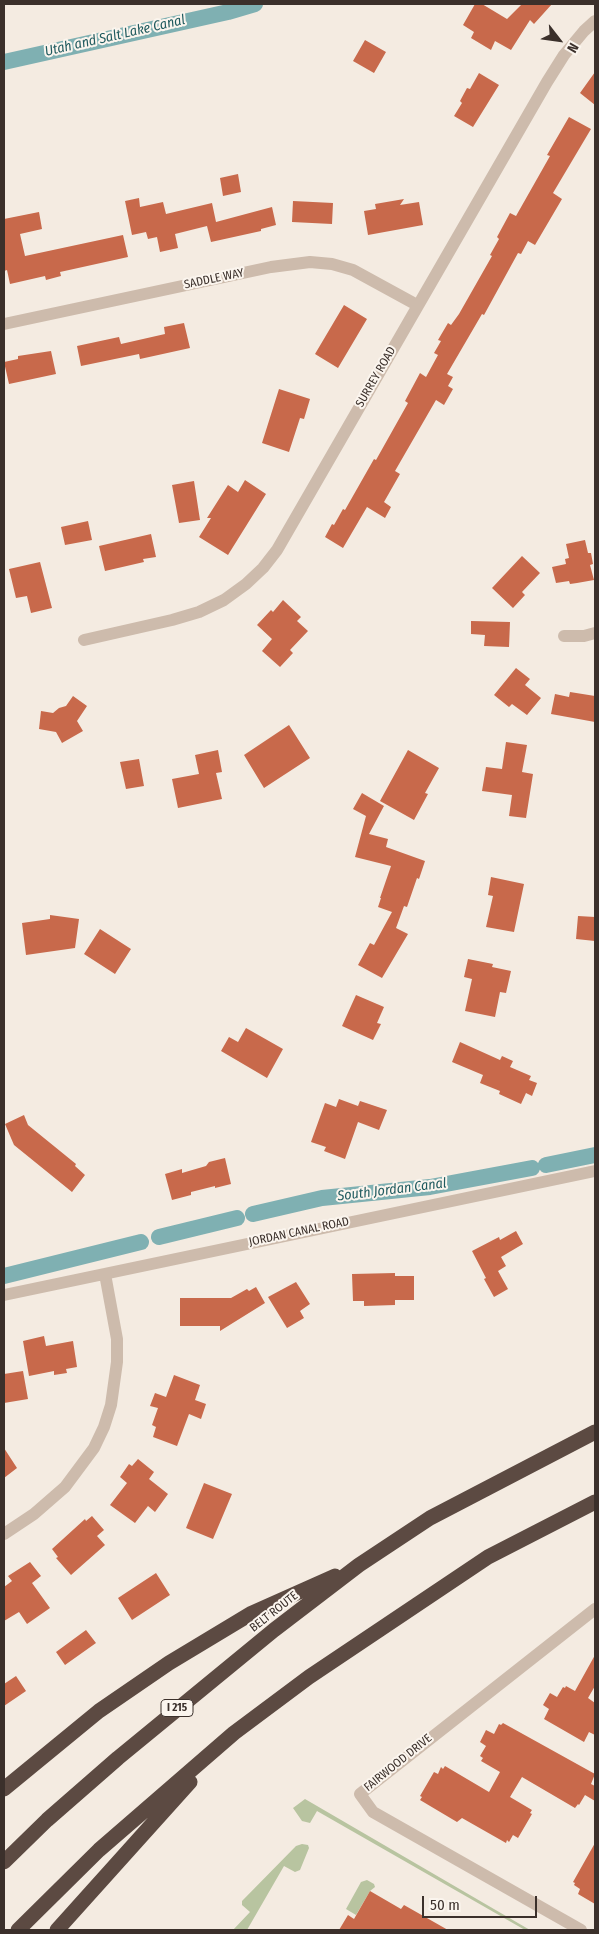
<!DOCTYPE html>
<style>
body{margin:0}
#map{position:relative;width:599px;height:1934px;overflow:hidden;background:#f4ebe1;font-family:"Fira Sans Condensed",sans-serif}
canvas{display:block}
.frame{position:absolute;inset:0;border:5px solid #3b302b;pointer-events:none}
.north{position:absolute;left:534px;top:15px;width:50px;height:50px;-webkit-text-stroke:4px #fbf5ee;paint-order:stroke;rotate:120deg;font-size:14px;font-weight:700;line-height:20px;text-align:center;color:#3b302b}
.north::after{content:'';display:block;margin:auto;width:18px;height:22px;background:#3b302b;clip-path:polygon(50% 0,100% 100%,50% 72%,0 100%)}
.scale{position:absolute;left:422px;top:1896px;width:115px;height:22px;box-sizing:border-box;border:2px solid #3b302b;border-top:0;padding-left:6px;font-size:15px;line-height:18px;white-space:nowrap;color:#3b302b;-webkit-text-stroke:4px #fbf5ee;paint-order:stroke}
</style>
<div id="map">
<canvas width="599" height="1934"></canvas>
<div class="frame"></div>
<div class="north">N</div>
<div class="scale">50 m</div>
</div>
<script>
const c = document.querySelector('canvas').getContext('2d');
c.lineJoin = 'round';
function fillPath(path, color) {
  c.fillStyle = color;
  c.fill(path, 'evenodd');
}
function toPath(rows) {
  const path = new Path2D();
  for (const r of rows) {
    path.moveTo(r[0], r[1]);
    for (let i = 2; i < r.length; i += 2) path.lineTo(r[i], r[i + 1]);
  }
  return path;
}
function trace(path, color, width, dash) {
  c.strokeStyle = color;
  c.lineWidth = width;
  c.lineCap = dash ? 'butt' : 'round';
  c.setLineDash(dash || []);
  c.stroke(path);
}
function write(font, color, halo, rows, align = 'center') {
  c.font = font + ' "Fira Sans Condensed",sans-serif';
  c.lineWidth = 4;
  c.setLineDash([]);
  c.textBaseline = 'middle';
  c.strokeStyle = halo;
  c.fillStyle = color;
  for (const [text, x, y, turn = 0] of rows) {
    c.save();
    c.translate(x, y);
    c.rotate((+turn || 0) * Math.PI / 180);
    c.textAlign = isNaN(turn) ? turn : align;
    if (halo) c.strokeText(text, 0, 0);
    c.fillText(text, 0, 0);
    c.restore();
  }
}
fillPath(toPath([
 [305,1799,530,1930,525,1930,317,1811,310,1823,302,1821,293,1808],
 [302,1844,308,1845,309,1848,300,1870,295,1872,284,1866,247,1930,233,1930,250,1912,242,1905,242,1901,296,1846],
 [367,1880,374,1884,375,1887,370,1891,356,1915,346,1909,361,1882]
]), '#b8c4a0');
trace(toPath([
 [4,62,228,12,255,4],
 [546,1165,595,1155],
 [253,1214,322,1198,430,1187,532,1168],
 [159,1237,237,1218],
 [4,1276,141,1242]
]), '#7fb0b2', 16);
fillPath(toPath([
 [475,4,482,4,507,19,522,4,552,4,534,24,530,20,511,50,495,41,491,50,471,38,474,32,463,25],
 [365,40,386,52,374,73,353,61],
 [595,72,595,105,580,93],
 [479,73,499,85,473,127,454,116,462,103,460,101,467,88,470,89],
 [569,117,591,129,553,193,562,199,535,245,528,241,521,254,518,253,484,315,482,314,447,374,453,377,448,386,453,389,444,405,436,400,395,471,400,474,384,502,391,507,385,518,367,507,343,548,325,537,332,524,334,525,343,509,345,510,374,459,376,460,408,403,405,401,420,373,426,377,438,355,434,353,441,341,438,340,448,323,451,325,459,314,492,256,490,255,499,239,497,237,510,213,516,216,550,156,547,155],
 [238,174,241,192,223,196,220,178],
 [139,198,140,207,163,202,166,214,212,203,216,222,272,207,276,225,261,229,261,231,211,242,207,226,175,234,178,248,160,252,157,237,148,239,146,232,132,235,125,201],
 [404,199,400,205,419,202,423,225,368,235,364,211,376,209,375,204],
 [293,201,333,203,332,224,292,222],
 [39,212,42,229,20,234,25,256,123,235,128,257,60,272,61,276,46,280,45,276,10,284,7,270,4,271,4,219],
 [344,305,367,319,338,368,315,354],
 [184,323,190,348,140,359,139,354,81,366,77,346,119,337,121,344,165,334,164,327],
 [51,351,56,374,9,384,4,362,18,359,18,356],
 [279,389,310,399,304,419,300,418,289,452,262,443],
 [245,480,266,494,228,555,199,537,211,518,207,518,228,485,238,492],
 [194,481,200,520,179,523,172,485],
 [88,521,92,540,65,545,61,527],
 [151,534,156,557,143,559,144,562,105,571,99,546],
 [585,540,588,553,591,553,593,564,590,565,594,580,577,583,570,584,569,581,556,583,552,567,566,564,565,559,569,558,566,544],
 [522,556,540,573,522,592,525,595,513,608,492,588],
 [40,562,52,608,31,613,27,596,16,598,9,569],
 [283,600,301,617,297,621,308,631,290,650,293,653,280,667,262,651,272,639,257,625,271,610,273,612],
 [471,621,510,622,509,647,484,646,485,635,471,634],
 [516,668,530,679,525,685,541,698,527,715,512,704,509,707,494,695],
 [570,692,595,696,595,722,551,714,555,694,569,697],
 [73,696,87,706,77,721,83,731,62,743,56,732,39,729,41,711,53,713,59,708,66,706],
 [289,725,310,758,264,788,244,755],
 [506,742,527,745,522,772,533,774,526,818,509,816,512,795,482,791,486,767,502,769],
 [218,750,222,772,216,773,222,799,178,808,172,779,199,774,195,755],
 [408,750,439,768,425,793,428,794,414,820,380,801],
 [139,759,144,786,126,789,120,762],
 [362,793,384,806,369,834,388,839,386,847,425,861,419,879,417,878,407,907,404,906,396,928,408,934,382,978,358,965,370,943,374,945,392,912,378,907,381,898,380,898,391,866,355,857,366,816,353,809],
 [491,877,524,884,514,932,486,927,493,896,488,895],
 [50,915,79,919,75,948,26,955,22,923,50,919],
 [578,916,595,917,595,941,576,939],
 [100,929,131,949,115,974,84,954],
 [468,959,493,964,492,967,511,971,506,993,500,992,495,1017,465,1011,472,979,464,977],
 [356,995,384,1007,377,1023,381,1024,373,1040,342,1026],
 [246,1028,283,1049,267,1078,221,1051,229,1037,238,1042],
 [460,1042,500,1060,502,1056,513,1061,510,1067,531,1076,529,1080,537,1083,532,1096,526,1093,521,1104,499,1094,500,1091,480,1083,483,1075,452,1062],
 [339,1099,358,1106,360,1101,387,1110,379,1130,358,1122,345,1159,324,1151,326,1147,311,1142,325,1103,336,1107],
 [24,1115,28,1125,76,1164,75,1166,85,1175,72,1192,14,1145,5,1124],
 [225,1158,231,1184,215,1188,215,1186,191,1192,191,1195,172,1200,165,1174,182,1169,182,1173,206,1166,209,1162],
 [516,1231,523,1244,501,1257,506,1266,498,1271,508,1289,494,1297,484,1279,486,1278,472,1251,499,1237,500,1240],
 [395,1273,395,1276,414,1276,414,1300,395,1300,395,1305,364,1306,364,1301,353,1301,352,1274],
 [296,1282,310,1304,300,1311,304,1318,287,1328,268,1297],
 [256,1287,265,1303,220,1331,220,1326,180,1326,180,1298,231,1298,247,1289,249,1291],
 [44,1336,46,1346,73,1341,77,1367,66,1369,67,1373,54,1375,54,1371,29,1376,23,1341],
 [23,1371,28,1399,4,1403,4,1374],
 [174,1375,200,1385,195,1400,206,1404,201,1419,189,1414,177,1446,153,1437,156,1427,152,1425,158,1408,150,1406,155,1393,166,1397],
 [4,1448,17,1468,4,1478],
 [138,1459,154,1472,149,1479,168,1494,155,1512,148,1506,135,1523,110,1505,127,1483,120,1477,129,1464,132,1466],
 [204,1483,232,1494,213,1539,186,1528],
 [92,1516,104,1530,97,1536,105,1545,71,1575,56,1558,58,1557,52,1549,85,1519,86,1521],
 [30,1562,41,1576,32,1583,50,1608,27,1624,19,1612,4,1621,4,1587,12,1581,8,1576],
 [156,1573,170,1595,132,1620,118,1598],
 [86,1630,96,1643,65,1665,56,1652],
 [595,1655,595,1686,588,1698,595,1703,595,1735,589,1732,584,1742,544,1719,549,1709,543,1705,550,1693,557,1697,563,1687,565,1688,566,1686,575,1691],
 [16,1676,26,1691,4,1706,4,1684],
 [503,1723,595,1774,591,1784,595,1786,595,1801,585,1795,579,1805,578,1804,575,1808,522,1777,510,1797,532,1810,530,1813,532,1814,518,1838,513,1835,509,1842,507,1840,506,1843,462,1818,457,1822,420,1800,422,1797,420,1796,434,1772,438,1774,441,1767,443,1769,445,1766,489,1792,500,1772,481,1761,483,1758,480,1756,486,1746,480,1742,486,1730,494,1734,499,1724,501,1725],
 [595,1843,595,1904,578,1894,580,1889,574,1885,575,1883,573,1882],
 [370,1891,401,1909,404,1905,448,1930,339,1930,348,1915,354,1919]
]), '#c8694b');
trace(toPath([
 [4,324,271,267,310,262,332,264,353,270,417,305],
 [564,636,584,636,595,633],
 [84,640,172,620,199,612,224,600,246,584,263,568,277,550,547,82,564,55,584,31,595,21],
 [4,1295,595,1171],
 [4,1534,34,1514,65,1487,94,1448,104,1427,111,1405,117,1362,117,1339,105,1274],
 [581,1930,373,1812,360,1794,595,1609]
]), '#cdbbac', 12);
trace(toPath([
 [4,1789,99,1711,169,1663,252,1613,335,1576],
 [4,1862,47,1820,118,1758,274,1630,359,1565,430,1518,595,1432],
 [18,1930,99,1850,234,1733,309,1677,488,1557,595,1502],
 [57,1930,190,1782]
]), '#5c4a42', 15);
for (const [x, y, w] of [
 [177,1708,32]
]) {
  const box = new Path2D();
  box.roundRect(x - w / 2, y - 8.5, w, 17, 4);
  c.fillStyle = '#fbf5ee';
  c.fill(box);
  trace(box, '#3b302b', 1);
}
write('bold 11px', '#3b302b', null, [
 ["I 215",177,1708]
]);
write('12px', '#3b302b', '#fbf5ee', [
 ["SADDLE WAY",214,279,-12],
 ["SURREY ROAD",376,377,-60],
 ["JORDAN CANAL ROAD",299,1232,-12],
 ["BELT ROUTE",274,1612,-38],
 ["FAIRWOOD DRIVE",398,1763,-39]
]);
write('italic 14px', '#1f5a5e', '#fbf5ee', [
 ["Utah and Salt Lake Canal",115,36,-13],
 ["South Jordan Canal",392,1190,-7]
]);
</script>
